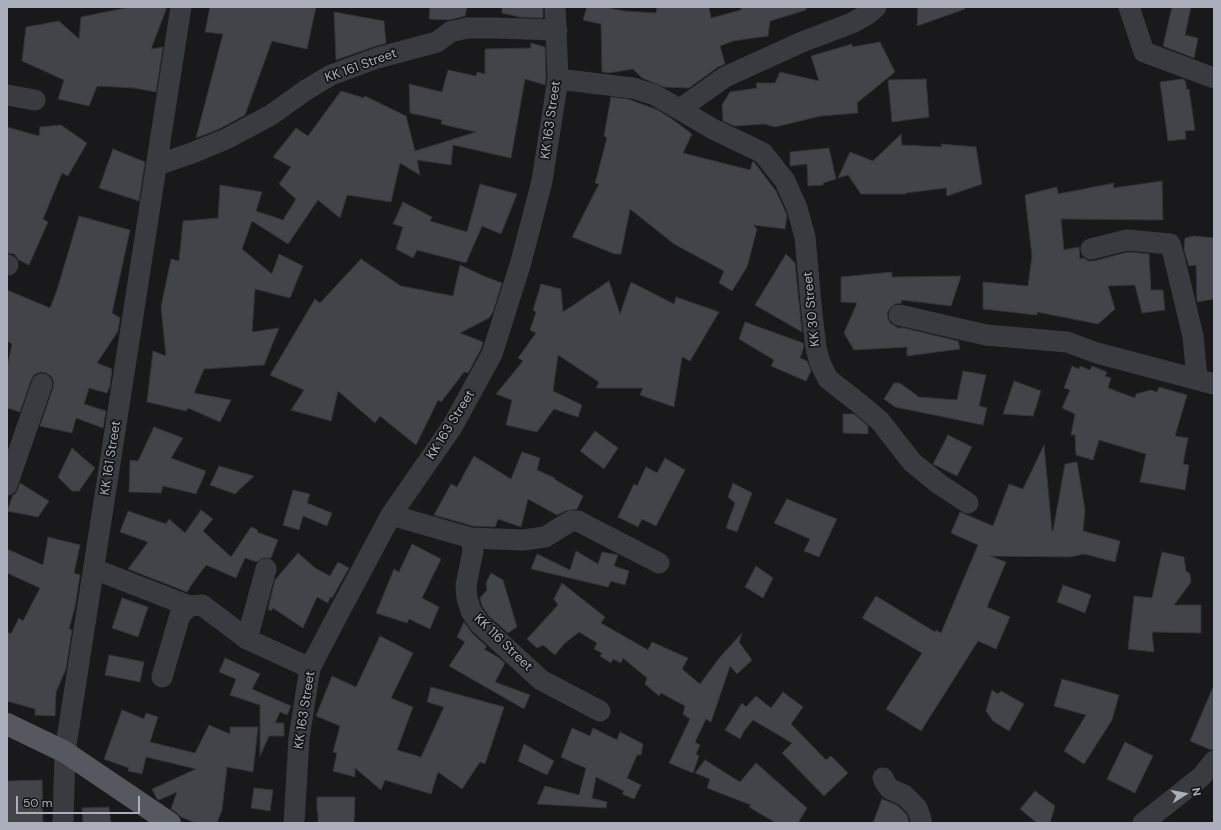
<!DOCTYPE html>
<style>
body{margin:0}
#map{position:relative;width:1221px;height:830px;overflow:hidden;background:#19191c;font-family:"DM Sans",sans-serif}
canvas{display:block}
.frame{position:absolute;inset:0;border:8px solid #abafbb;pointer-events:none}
.north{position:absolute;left:1165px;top:774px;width:40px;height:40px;-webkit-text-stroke:3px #141417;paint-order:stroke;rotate:79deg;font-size:11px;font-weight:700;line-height:16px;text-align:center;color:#abafbb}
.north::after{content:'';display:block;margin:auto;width:14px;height:18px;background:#abafbb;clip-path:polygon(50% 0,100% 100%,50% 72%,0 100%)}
.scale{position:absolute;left:16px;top:796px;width:124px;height:18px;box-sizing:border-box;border:2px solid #abafbb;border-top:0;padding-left:5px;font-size:12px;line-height:14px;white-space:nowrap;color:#abafbb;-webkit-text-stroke:3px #141417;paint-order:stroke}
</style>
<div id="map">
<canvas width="1221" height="830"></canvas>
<div class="frame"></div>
<div class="north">N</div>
<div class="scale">50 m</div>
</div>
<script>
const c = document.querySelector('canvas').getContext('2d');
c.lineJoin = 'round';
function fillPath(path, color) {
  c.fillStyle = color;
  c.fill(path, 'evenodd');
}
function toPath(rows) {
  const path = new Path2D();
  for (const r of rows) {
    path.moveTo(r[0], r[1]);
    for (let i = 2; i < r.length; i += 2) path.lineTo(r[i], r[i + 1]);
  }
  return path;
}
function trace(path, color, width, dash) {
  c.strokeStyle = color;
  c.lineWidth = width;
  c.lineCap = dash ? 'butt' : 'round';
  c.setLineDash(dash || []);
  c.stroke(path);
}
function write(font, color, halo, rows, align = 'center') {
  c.font = font + ' "DM Sans",sans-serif';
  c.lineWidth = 3.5;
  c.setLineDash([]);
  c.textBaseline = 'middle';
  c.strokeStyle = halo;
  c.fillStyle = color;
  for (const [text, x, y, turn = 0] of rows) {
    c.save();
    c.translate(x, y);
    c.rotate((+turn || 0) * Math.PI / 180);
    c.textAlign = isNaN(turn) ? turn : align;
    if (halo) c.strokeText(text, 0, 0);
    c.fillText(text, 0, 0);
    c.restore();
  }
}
const building = toPath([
 [130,7,167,7,151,49,163,47,156,92,134,88,97,86,89,106,58,99,64,80,22,61,26,27,59,21,79,39,81,17,130,7],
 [210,7,316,7,307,49,272,41,245,115,219,129,196,138,223,34,205,32,210,7],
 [430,7,467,7,465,16,450,20,429,19,430,7],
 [502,7,543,7,543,18,519,17,502,13,502,7],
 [587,7,603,7,625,11,656,13,657,7,709,7,711,18,741,10,741,7,806,7,806,10,770,21,768,36,733,41,720,46,725,64,718,67,689,88,664,87,642,78,633,69,609,73,602,72,601,24,583,20,587,7],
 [918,7,964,7,965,9,917,26,918,7],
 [1172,7,1191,7,1185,35,1198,38,1194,58,1163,46,1172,7],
 [334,12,384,21,386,43,373,47,336,60,334,12],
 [880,42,895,72,857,103,858,113,821,116,775,127,764,124,735,126,723,121,722,105,730,92,757,88,756,83,775,83,780,72,819,81,811,56,852,44,852,47,880,42],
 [531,43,545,47,546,78,545,85,525,79,511,158,453,145,451,165,417,160,420,175,400,163,391,202,347,195,340,218,318,200,288,244,252,221,242,249,272,274,279,254,303,266,290,298,255,289,252,332,279,328,264,365,204,369,194,393,231,400,220,422,188,408,186,411,147,402,153,351,166,356,161,307,171,259,179,261,183,221,218,218,220,185,262,192,256,211,283,220,296,199,279,184,291,167,273,157,296,128,308,136,341,91,364,98,365,96,406,116,415,151,476,132,441,124,442,120,410,113,409,84,442,92,448,70,476,76,477,72,485,74,485,49,531,48,531,43],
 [926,79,929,117,892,122,888,80,926,79],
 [1182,79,1185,80,1187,90,1189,89,1195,130,1185,131,1186,139,1168,141,1160,82,1182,79],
 [611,97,628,99,658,110,672,119,692,134,683,153,750,170,753,161,754,162,776,191,787,215,785,229,753,225,757,229,747,267,732,291,719,283,724,271,674,244,630,209,621,254,615,254,572,237,599,184,595,183,607,138,604,136,611,97],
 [61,125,87,143,68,176,62,173,43,219,48,222,29,265,19,260,14,254,7,253,7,127,39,136,40,127,61,125],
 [901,134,902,145,942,147,941,144,976,147,982,184,947,196,946,188,906,193,906,194,861,194,848,175,838,178,850,152,873,161,901,134],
 [829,148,836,179,823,183,823,185,808,186,807,164,790,166,790,152,829,148],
 [113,149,145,162,139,201,99,188,113,149],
 [1162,181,1163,220,1061,219,1064,250,1079,247,1080,259,1084,258,1088,261,1094,261,1128,252,1149,254,1151,290,1163,290,1165,310,1142,313,1135,285,1108,286,1115,309,1098,324,1037,312,1037,315,983,309,983,282,1028,286,1032,256,1025,195,1057,187,1058,194,1114,183,1113,188,1162,181],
 [480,184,517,194,501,234,482,226,466,263,417,250,413,258,396,249,403,227,393,224,403,202,432,217,430,221,467,232,480,184],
 [79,216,130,230,112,313,120,318,118,331,97,363,112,369,110,386,107,393,89,388,84,404,106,411,103,428,76,418,72,433,40,426,53,388,54,382,51,376,46,373,40,372,34,375,31,380,20,412,7,408,7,368,12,344,7,341,7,290,50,308,57,290,79,216],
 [1194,236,1214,238,1214,299,1197,302,1196,265,1189,266,1184,250,1185,238,1194,236],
 [786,254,795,263,802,332,755,305,786,254],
 [361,259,401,286,453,296,460,265,486,277,502,283,493,312,489,318,460,333,483,342,481,349,468,373,464,372,441,402,438,400,416,445,380,416,375,423,338,391,331,421,291,410,304,390,270,375,315,299,320,303,361,259],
 [892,272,892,277,961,276,951,306,902,300,901,303,895,304,891,307,887,313,888,319,891,324,897,327,897,328,904,328,958,341,960,349,907,356,907,347,854,350,844,333,857,303,841,302,841,277,892,272],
 [609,281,620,314,631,282,674,304,676,297,719,312,690,361,682,357,674,407,640,395,643,388,596,388,599,382,558,355,553,391,582,405,578,417,554,409,537,432,506,425,512,400,496,394,523,361,518,358,536,333,530,330,536,312,533,310,541,284,561,289,563,312,609,281],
 [745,322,803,343,804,346,800,358,807,361,811,371,806,381,771,366,774,360,739,339,745,322],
 [1072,366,1079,369,1080,366,1090,370,1092,366,1107,372,1105,376,1111,378,1108,388,1135,398,1136,394,1151,390,1157,392,1159,387,1187,395,1175,436,1188,438,1183,464,1189,465,1185,490,1140,482,1146,454,1099,440,1093,460,1076,455,1075,435,1071,435,1075,414,1062,408,1070,390,1064,388,1072,366],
 [963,371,986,375,979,406,987,408,983,425,895,407,884,399,894,383,900,383,919,397,957,400,963,371],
 [1014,381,1041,391,1033,416,1003,414,1014,381],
 [843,414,854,414,868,426,868,434,843,433,843,414],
 [154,427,183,438,171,458,206,471,196,494,163,486,161,493,129,492,130,460,138,461,154,427],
 [595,431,618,448,604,469,580,451,595,431],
 [948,435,972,447,957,476,933,464,948,435],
 [1044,445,1052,531,1053,531,1065,464,1077,462,1085,510,1083,531,1120,541,1115,562,1084,554,1070,557,990,556,1006,562,987,607,1010,617,996,649,978,641,921,731,886,709,922,653,862,618,876,596,935,632,936,630,941,633,978,545,951,533,960,512,993,526,1009,484,1023,489,1044,445],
 [72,448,95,468,79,491,72,491,58,477,72,448],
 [522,452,540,458,537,470,555,478,554,479,583,496,577,509,565,511,557,515,528,499,521,527,498,519,495,527,473,526,434,515,451,484,457,487,474,456,511,479,522,452],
 [665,458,685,470,656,526,642,519,638,527,618,517,634,484,637,486,646,467,657,473,665,458],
 [219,466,254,476,235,494,210,485,219,466],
 [20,483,49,501,38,517,7,511,13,495,15,494,18,489,20,483],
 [733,483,752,493,737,532,726,528,735,503,728,497,733,483],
 [293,490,310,494,307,503,332,513,327,526,303,516,299,530,283,525,293,490],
 [787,499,837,519,819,557,804,551,810,539,774,523,787,499],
 [201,510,213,519,203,531,231,557,251,527,258,530,257,532,278,540,271,558,263,558,257,562,245,558,236,578,206,565,192,584,187,592,128,569,148,542,120,532,128,511,166,524,169,519,185,533,201,510],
 [48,537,80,545,74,573,80,575,75,607,69,629,72,630,66,669,56,692,55,716,35,715,35,709,7,701,7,632,11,634,19,618,23,621,40,588,7,573,7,549,43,565,48,537],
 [412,544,441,559,422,598,439,607,430,629,409,619,407,623,376,613,394,569,399,572,412,544],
 [576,551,598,564,602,552,618,555,614,566,629,571,625,585,611,581,608,587,531,569,537,554,570,570,576,551],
 [1162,552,1184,557,1186,571,1190,574,1191,582,1174,605,1201,605,1201,633,1152,632,1154,652,1128,649,1134,596,1152,598,1162,552],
 [298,553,315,568,330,576,338,562,349,568,332,598,330,597,328,603,317,597,303,628,273,608,271,611,268,609,275,580,298,553],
 [756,566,773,578,763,598,745,587,756,566],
 [491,573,503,580,517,627,508,633,489,616,482,606,480,598,487,590,486,583,491,573],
 [562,583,605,617,601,623,648,650,652,642,688,658,682,669,700,684,720,657,742,633,739,642,752,660,737,674,730,666,711,722,706,719,695,742,700,745,696,754,699,756,693,773,669,763,690,719,683,714,685,706,661,693,659,696,645,684,647,678,623,658,621,663,613,659,611,663,600,656,602,653,594,649,597,643,579,632,564,644,555,655,543,645,537,648,527,639,558,605,554,599,562,583],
 [1063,585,1091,595,1085,613,1057,602,1063,585],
 [122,598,148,607,138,637,112,628,122,598],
 [464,622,472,633,487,647,484,649,499,658,505,663,495,682,530,695,524,709,449,666,465,642,457,637,464,622],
 [380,636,413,653,391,698,413,707,397,750,421,757,444,707,427,702,431,687,504,707,485,764,480,762,462,789,438,772,431,794,385,780,381,790,355,768,355,777,333,771,337,753,333,752,340,726,316,716,332,676,356,687,380,636],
 [109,655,144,662,140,682,105,675,109,655],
 [225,658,260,674,252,689,291,706,287,715,280,712,275,723,284,723,284,736,269,736,260,756,260,705,230,695,236,679,219,672,225,658],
 [1062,679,1119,695,1112,720,1084,764,1064,751,1086,715,1054,706,1062,679],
 [1214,685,1214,749,1211,750,1190,741,1214,685],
 [992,690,998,694,1001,691,1024,704,1009,731,993,721,986,711,992,690],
 [783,692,803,707,791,724,826,760,831,756,848,773,824,796,782,753,792,743,753,720,744,731,740,739,725,730,742,703,746,707,756,696,771,708,783,692],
 [122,710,144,719,146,713,158,717,150,742,195,753,209,725,230,734,230,727,258,727,253,772,227,767,222,810,217,823,196,823,181,817,177,813,171,809,177,792,159,800,157,799,152,789,196,769,146,757,142,774,128,771,129,768,104,759,122,710],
 [572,728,590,736,593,728,617,740,620,732,643,744,641,755,637,755,627,778,641,785,634,799,622,794,624,791,596,777,592,798,607,802,606,808,537,804,545,786,579,795,586,768,576,764,561,757,572,728],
 [1125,742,1153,756,1135,793,1107,779,1125,742],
 [524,744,554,761,547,775,518,761,524,744],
 [705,760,740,782,756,763,807,808,798,823,776,823,749,807,751,805,707,788,710,779,695,773,705,760],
 [42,780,43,823,7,823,7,781,42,780],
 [254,788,273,790,270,811,251,808,254,788],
 [1035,791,1055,806,1050,823,1037,823,1020,809,1035,791],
 [317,797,355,797,354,823,318,823,318,812,317,812,317,797],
 [882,799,897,805,907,815,909,823,873,823,882,799],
 [109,807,111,823,83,823,82,808,109,807]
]);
fillPath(building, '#434449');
trace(building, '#333338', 1);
trace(toPath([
 [1129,7,1144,52,1214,78],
 [558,79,633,88,655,95,713,129,763,153,785,181,797,208,805,237,812,314,816,348,820,363,828,379,860,404,880,421,912,462,939,484,968,503],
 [7,95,35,100],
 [680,109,725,77,802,42,852,23,868,14,876,7],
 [157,165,192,153,226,139,271,115,306,90,331,75,377,58,437,42,450,32,467,28,495,28,557,30],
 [1091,249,1127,240,1170,244,1174,257,1193,336,1197,379],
 [7,265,8,265],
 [899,315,986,335,1067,342,1097,353,1214,384],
 [7,485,42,384],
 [391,515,471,538,523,540,545,537,571,521,578,521,597,531,659,563],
 [471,538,473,551,466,585,467,598,471,611,480,624,541,680,600,711],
 [94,569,189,606],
 [247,639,266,569],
 [162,677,180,615,189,606,202,605,247,639,310,668],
 [883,778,886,784,890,789,904,795,917,808,921,819,921,823],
 [63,823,65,752,181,7],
 [294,823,299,738,310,668,335,620,391,515,452,427,492,354,521,262,542,181,558,79,555,7],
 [1143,823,1201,777,1214,761]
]), '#3a3b41', 21);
trace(toPath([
 [7,724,65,752,170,823]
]), '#565860', 22);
write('13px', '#abafbb', '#141417', [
 ["KK 161 Street",361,66,-20],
 ["KK 163 Street",551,120,-82],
 ["KK 30 Street",812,309,-96],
 ["KK 163 Street",451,425,-58],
 ["KK 161 Street",111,458,-81],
 ["KK 116 Street",503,643,44],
 ["KK 163 Street",305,710,-81]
]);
</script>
